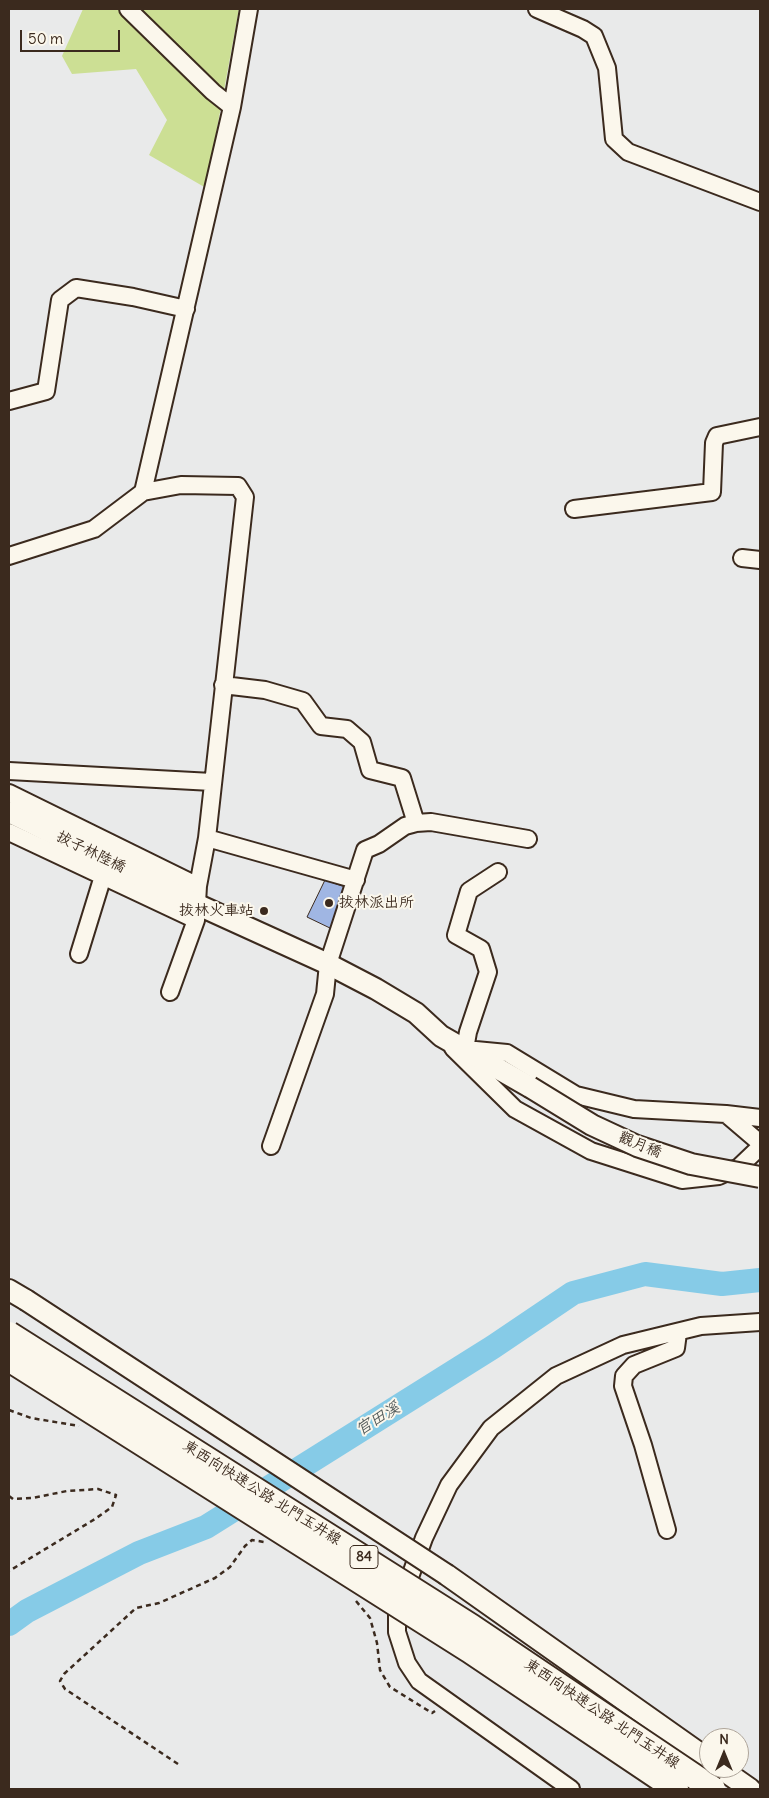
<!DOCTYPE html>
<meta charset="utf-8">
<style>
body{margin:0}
#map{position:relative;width:769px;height:1798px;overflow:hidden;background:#e9eaea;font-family:Delius,sans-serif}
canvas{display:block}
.frame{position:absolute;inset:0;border:10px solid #3b2a1e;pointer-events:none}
.north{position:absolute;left:699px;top:1728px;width:50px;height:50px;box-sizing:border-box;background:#fbf7ec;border:1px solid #aea59a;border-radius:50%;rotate:0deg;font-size:14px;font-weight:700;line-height:20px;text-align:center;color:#3b2a1e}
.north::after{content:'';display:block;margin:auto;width:18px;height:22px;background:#3b2a1e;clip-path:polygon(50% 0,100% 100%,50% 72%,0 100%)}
.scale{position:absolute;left:20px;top:30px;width:100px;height:22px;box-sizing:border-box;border:2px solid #3b2a1e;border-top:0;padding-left:6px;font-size:15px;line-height:18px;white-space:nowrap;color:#3b2a1e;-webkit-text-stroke:4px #fbf7ec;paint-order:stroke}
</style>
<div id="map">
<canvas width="769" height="1798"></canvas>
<div class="frame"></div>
<div class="north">N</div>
<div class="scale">50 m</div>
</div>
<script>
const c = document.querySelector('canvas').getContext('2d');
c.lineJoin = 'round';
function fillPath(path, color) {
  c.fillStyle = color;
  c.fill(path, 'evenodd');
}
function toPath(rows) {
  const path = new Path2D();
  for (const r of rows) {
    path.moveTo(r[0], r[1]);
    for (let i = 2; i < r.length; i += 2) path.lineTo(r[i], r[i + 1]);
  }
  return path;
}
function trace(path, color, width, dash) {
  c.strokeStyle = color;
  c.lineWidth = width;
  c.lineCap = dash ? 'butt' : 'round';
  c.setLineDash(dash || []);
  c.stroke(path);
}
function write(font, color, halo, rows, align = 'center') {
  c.font = font + ' Delius,"LXGW WenKai TC",sans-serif';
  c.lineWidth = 4;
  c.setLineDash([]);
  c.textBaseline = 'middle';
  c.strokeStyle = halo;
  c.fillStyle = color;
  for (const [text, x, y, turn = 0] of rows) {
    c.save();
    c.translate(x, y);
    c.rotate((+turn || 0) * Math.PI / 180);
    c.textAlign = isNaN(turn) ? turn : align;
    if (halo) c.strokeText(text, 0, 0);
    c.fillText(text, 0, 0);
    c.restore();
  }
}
fillPath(toPath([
 [83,9,239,9,206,188,149,155,167,120,136,69,72,74,62,56]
]), '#ccdf94');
trace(toPath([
 [9,1624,27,1611,139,1553,206,1527,493,1347,573,1293,645,1274,722,1284,760,1280]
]), '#86cbe7', 24);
const building = toPath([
 [325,880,351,889,332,929,307,917,325,880]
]);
fillPath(building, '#a0b6e3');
trace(building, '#3b2a1e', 1);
const minor = toPath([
 [128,9,213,92,232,107],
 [537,9,583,29,594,36,607,68,614,139,628,152,760,202],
 [9,401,46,391,60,300,76,288,133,297,186,309],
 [143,492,232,107,249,9],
 [574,509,712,492,714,443,717,436,760,427],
 [9,556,94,529,143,492,181,485,238,486,245,497,207,838,198,886,196,920,170,992],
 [742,558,760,560],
 [223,685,265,690,303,701,321,726,347,729,362,742,370,770,402,778,416,823],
 [9,771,212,782],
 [9,793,198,886],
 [9,832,196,920],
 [207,838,356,880],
 [498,872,469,891,456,935,481,949,488,972,468,1032,465,1049,507,1053,576,1095,634,1109,726,1114,760,1143],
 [79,954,103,876],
 [453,1048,515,1109,591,1151,682,1180,719,1176,739,1167,760,1147],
 [726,1114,760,1118],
 [271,1146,325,994,328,964,365,850,379,844,405,826,416,823,431,822,528,839],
 [667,1530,643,1445,623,1386,624,1376,634,1365,676,1348,678,1333],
 [571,1789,419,1681,407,1663,397,1632,397,1613,424,1538,449,1485,491,1428,556,1376,623,1345,701,1326,760,1322]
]);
const major = toPath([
 [9,812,196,904,328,964,376,989,416,1013,441,1036,530,1087],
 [9,1290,26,1300],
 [447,1575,709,1760],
 [720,1768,750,1789]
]);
trace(minor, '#3b2a1e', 20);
trace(major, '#3b2a1e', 24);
trace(toPath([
 [9,1410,31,1418,79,1426],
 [9,1496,13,1499,32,1498,67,1491,98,1489,116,1495,112,1507,95,1519,9,1571],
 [356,1601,370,1618,377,1643,380,1670,390,1687,432,1713,435,1711],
 [178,1764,65,1689,60,1681,64,1674,136,1608,159,1603,215,1578,230,1567,245,1546,252,1540,264,1542]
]), '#3b2a1e', 2.5, [5, 4]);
trace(minor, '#fbf7ec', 16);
trace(major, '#fbf7ec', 20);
const majorBridge = toPath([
 [530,1087,592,1125,637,1146,691,1164,760,1177],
 [26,1300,447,1575]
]);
const highwayBridge = toPath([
 [9,1334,472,1627,713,1789],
 [9,1359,469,1650,676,1789]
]);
trace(majorBridge, '#3b2a1e', 24, []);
trace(highwayBridge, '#3b2a1e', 28, []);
trace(majorBridge, '#fbf7ec', 20);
trace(highwayBridge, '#fbf7ec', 24);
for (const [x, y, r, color] of [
 [329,903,5,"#3b2a1e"],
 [264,911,5,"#3b2a1e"]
]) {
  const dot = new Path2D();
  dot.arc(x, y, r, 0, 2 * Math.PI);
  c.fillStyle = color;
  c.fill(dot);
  trace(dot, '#fbf7ec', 2);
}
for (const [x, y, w] of [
 [364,1557,28]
]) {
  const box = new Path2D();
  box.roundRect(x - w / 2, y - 11.5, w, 23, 4);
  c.fillStyle = '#fbf7ec';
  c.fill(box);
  trace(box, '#3b2a1e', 1);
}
write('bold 14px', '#3b2a1e', null, [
 ["84",364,1557]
]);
write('15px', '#3b2a1e', '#fbf7ec', [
 ["拔子林陸橋",91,852,26],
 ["觀月穚",640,1145,22],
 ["東西向快速公路 北門玉井線",262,1493,32],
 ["東西向快速公路 北門玉井線",602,1714,34]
]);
write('15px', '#3b2a1e', '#fbf7ec', [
 ["拔林派出所",339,903],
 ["拔林火車站",254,911,"right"]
], 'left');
write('italic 16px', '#525a5a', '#fbf7ec', [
 ["官田溪",378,1419,-32]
]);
</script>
